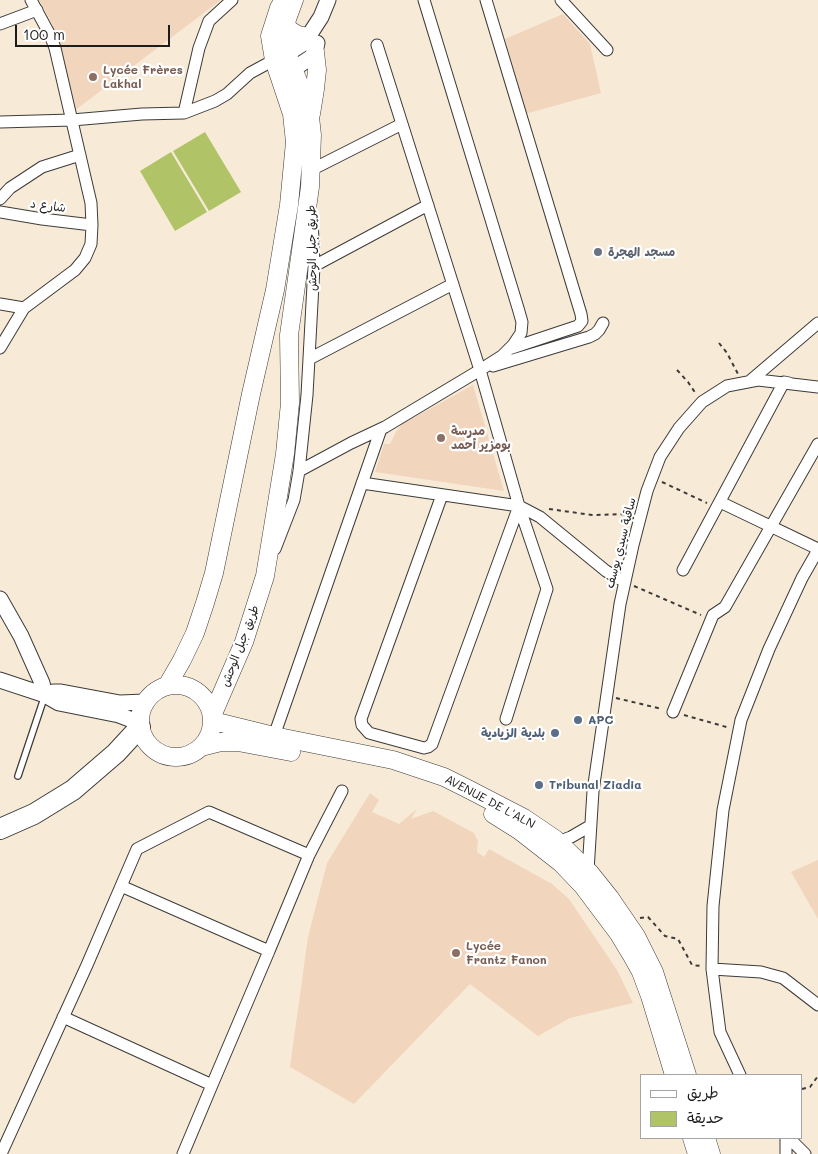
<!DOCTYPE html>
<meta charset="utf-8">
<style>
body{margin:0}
#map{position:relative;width:818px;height:1154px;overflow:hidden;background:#f7ebd8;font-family:Mali,"Playpen Sans Arabic",sans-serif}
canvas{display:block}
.legend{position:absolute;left:640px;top:1074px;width:162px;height:65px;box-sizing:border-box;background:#fff;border:1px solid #a4a4a4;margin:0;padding:6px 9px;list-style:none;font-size:15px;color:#1c1c1c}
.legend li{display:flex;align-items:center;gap:10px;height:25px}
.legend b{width:25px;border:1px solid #a4a4a4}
.scale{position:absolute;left:15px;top:25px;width:155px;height:22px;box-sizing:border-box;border:2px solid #1c1c1c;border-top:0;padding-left:6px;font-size:15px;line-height:18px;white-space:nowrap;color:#1c1c1c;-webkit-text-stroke:4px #fff;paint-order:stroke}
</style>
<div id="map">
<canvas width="818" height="1154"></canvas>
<ul class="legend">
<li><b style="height:6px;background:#fff"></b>طريق</li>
<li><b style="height:14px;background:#b1c367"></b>حديقة</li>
</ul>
<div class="scale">100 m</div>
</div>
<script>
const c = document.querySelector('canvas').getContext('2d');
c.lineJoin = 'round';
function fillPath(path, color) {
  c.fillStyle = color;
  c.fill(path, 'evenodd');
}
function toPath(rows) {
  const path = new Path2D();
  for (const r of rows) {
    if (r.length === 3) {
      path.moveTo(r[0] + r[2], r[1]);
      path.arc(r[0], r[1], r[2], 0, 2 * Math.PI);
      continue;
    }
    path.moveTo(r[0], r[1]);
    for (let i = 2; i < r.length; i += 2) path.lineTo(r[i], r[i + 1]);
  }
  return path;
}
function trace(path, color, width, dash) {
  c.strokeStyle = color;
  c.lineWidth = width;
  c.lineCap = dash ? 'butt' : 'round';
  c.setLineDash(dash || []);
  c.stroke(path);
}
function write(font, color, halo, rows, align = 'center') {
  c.font = font + ' Mali,"Playpen Sans Arabic",sans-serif';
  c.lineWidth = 4.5;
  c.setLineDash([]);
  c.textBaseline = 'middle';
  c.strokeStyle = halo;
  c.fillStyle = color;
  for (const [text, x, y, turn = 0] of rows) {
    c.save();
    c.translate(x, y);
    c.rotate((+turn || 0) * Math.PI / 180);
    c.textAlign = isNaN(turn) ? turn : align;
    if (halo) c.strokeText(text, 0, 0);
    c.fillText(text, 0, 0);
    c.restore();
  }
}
fillPath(toPath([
 [39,0,221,0,74,111,59,42,52,23],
 [563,14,590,44,601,93,525,114,505,39],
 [473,385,504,491,375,472,384,444,390,444,396,432,404,421,408,421],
 [370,793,379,800,372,812,399,824,417,809,411,819,433,811,474,833,478,841,477,852,484,857,489,849,552,884,569,899,617,970,633,1003,570,1018,538,1036,470,984,354,1104,290,1067,308,937,327,863],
 [818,860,818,919,791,872]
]), '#f1d5bd');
fillPath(toPath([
 [205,132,241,192,209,211,173,151],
 [171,152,207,212,175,231,140,171]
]), '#b1c367');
const lane = toPath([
 [18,776,45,695]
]);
const street = toPath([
 [486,0,581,314,582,321,578,326,509,349],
 [561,0,607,50],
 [0,24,37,10],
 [377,45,480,370,519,506,547,589,506,719],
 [184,113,199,48,209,21,232,0],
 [0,122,72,120,142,114,184,113,215,101,227,94,250,73,274,60],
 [311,170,402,124],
 [0,199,10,188,42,167,80,155],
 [0,212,42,219,92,225],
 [314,266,428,205],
 [0,304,24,308],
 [0,348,24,308,75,270,85,258,91,244,92,225,91,203,55,48,50,35,31,0],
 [309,359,453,284],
 [493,366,589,337,595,334,599,330,603,323],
 [750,381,818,323],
 [299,471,351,443,385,427,480,370,502,356,513,345,521,333,522,322,518,308,424,0],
 [362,483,519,506,540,517,606,571,625,582],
 [442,495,361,719,362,725,369,733,424,748,428,747,432,744,519,506],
 [720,502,818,549],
 [275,549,294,500,299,471,307,395,314,266,312,217],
 [683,570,784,382,789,383],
 [673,712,713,615,725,607,818,444],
 [274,736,381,429],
 [554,845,557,842,571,837,590,826],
 [586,873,588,871,593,791,620,604,633,545,647,491,660,457,679,428,702,402,727,386,758,380,818,387],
 [121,886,269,951,309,855],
 [712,969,761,972,783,978,818,1005],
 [63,1017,212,1085,269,951],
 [740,1075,720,1032,712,969,713,906,723,810,741,720,769,649,802,578,818,550],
 [789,1138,805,1154],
 [1,1154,87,965,137,849,209,812,309,855,342,791],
 [183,1154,212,1085],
 [786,1154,786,1138]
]);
const secondary = toPath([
 [278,58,287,54,301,45,308,37,321,17,328,0],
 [282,74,301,64,313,56,315,52,317,43],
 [0,599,21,636,42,683,45,695],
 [0,680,45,695,59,703,119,715,140,723],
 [45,695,53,692,61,692,120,703,145,702]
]);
const primary = toPath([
 [286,26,291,31,298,35,308,37],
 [311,114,315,89,317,70,315,52],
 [176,721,36],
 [167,686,182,660,195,633,205,603,214,573,251,394,275,290,289,205,295,142,292,114,274,60,270,36,279,8,282,3],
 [212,716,244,642,265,576,285,454,290,403,289,335,310,187,312,135,310,117,307,103,287,54,286,48,285,33,287,19,294,0],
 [213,721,274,736,393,760,444,777,468,789,524,818,555,839,577,860,590,873,610,898,636,936,654,972,687,1075],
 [201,747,221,742,238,742,291,752],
 [493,814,520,831,561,863,583,886,619,934,631,954,641,972,650,996,674,1075],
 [692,1138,697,1154],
 [706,1138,711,1154]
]);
const highway = toPath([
 [0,829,34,814,73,790,116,753,140,727]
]);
trace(lane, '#3d3b38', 8);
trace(street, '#3d3b38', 13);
trace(secondary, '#3d3b38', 17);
trace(primary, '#3d3b38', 19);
trace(highway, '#3d3b38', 22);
trace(toPath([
 [719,343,727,353,738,374],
 [677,370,688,382,696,394],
 [662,482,707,503],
 [549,509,592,515,631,514],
 [634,586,701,615],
 [616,698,662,709],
 [684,715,730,728],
 [640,918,648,917,665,936,678,939,692,965,701,966],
 [802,1089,810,1087,818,1076]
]), '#3d3b38', 2, [4, 4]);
trace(lane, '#fff', 5.5);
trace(street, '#fff', 11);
trace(secondary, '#fff', 15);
trace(primary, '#fff', 18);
trace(highway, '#fff', 20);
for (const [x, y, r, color] of [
 [93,77,5,"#8d6e63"],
 [598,252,5,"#6b7280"],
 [441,438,5,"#8d6e63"],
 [578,720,5,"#5c6f8a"],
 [555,733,5,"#5c6f8a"],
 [539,785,5,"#5c6f8a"],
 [456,953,5,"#8d6e63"]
]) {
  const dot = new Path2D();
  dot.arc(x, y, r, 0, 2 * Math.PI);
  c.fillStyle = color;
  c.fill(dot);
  trace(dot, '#fff', 2);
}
write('bold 12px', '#785e54', '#fff', [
 ["Lycée Frères",103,70],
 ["Lakhal",103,84],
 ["مدرسة",451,431],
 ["بومزير أحمد",451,445],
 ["Lycée",466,946],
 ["Frantz Fanon",466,960]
], 'left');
write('12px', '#1c1c1c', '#fff', [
 ["شارع د",48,206,8],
 ["طريق جبل الوحش",312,248,-91],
 ["ساقية سيدي يوسف",621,543,-76],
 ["طريق جبل الوحش",240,646,-69],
 ["AVENUE DE L'ALN",490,802,28]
]);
write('bold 12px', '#5b616d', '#fff', [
 ["مسجد الهجرة",608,252]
], 'left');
write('bold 12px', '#4e5e75', '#fff', [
 ["APC",588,720],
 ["بلدية الزيادية",545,733,"right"],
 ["Tribunal Ziadia",549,785]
], 'left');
</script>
